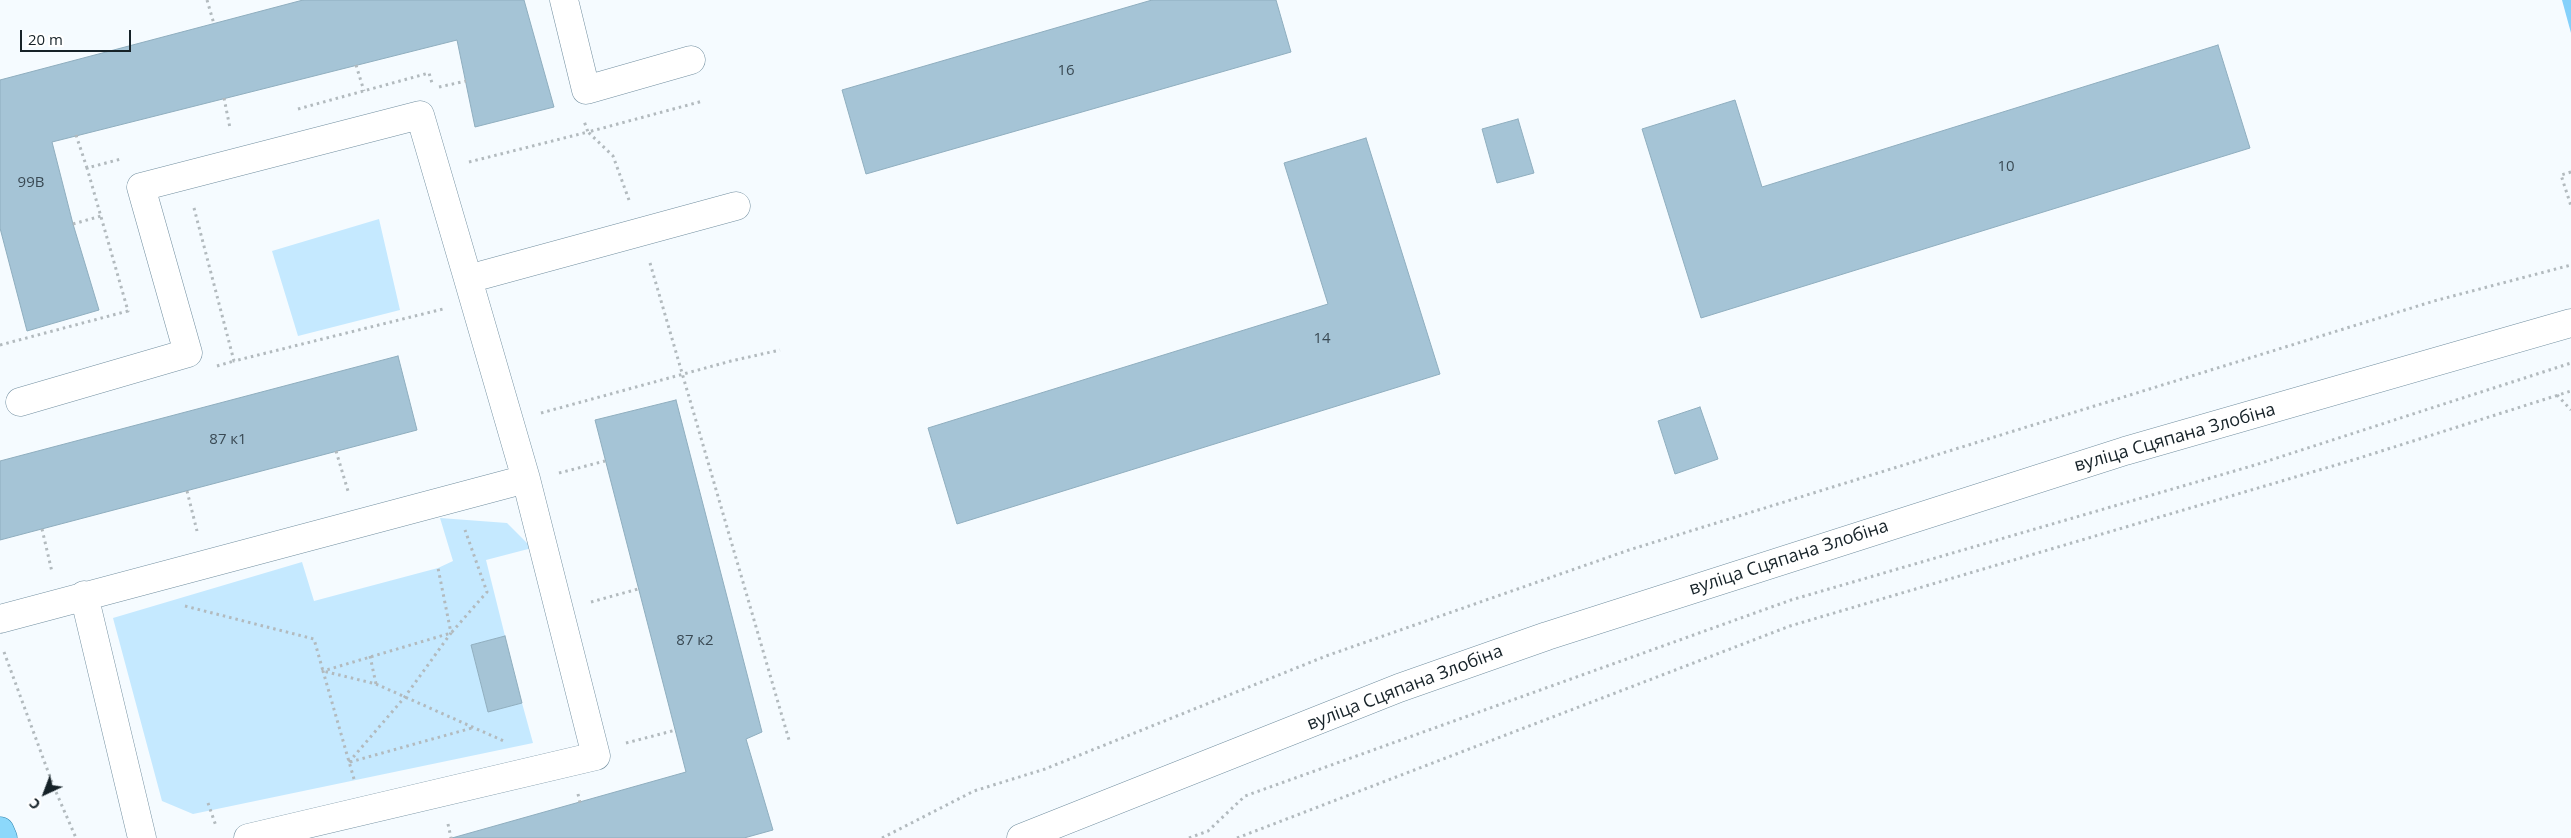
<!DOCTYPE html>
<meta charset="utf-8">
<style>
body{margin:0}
#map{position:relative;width:2571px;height:838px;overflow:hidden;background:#f5fbff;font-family:"Open Sans",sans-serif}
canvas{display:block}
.north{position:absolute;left:20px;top:768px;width:50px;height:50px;-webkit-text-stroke:4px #fff;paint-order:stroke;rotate:223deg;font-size:14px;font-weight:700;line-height:20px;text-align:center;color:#162228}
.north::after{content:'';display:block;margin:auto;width:18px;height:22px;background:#162228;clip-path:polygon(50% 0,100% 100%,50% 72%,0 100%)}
.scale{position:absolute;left:20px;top:30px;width:111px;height:22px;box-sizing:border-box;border:2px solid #162228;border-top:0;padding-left:6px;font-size:15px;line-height:18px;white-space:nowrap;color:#162228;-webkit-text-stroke:4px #fff;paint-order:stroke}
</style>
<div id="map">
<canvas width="2571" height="838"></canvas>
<div class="north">С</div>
<div class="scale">20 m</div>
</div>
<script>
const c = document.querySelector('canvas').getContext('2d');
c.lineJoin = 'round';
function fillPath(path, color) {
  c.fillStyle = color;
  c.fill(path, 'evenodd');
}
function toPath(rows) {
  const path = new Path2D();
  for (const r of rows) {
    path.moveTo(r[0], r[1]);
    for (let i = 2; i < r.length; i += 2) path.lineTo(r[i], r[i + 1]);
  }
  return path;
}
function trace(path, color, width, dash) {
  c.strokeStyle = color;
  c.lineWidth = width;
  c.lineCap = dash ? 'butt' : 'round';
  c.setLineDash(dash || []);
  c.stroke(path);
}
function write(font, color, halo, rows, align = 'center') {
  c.font = font + ' "Open Sans",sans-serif';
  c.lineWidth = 4;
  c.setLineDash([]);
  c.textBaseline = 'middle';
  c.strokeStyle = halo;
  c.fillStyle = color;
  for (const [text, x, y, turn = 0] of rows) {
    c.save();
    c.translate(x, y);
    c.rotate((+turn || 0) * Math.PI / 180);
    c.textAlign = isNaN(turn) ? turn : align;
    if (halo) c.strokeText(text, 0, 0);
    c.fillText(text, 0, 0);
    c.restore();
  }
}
fillPath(toPath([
 [379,219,400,310,298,336,272,251],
 [440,518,507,523,532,548,486,560,505,636,471,645,488,712,522,703,533,743,193,814,162,801,113,618,302,562,314,601,438,568,453,561]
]), '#c5e9ff');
fillPath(toPath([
 [2562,0,2571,0,2571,33]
]), '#84d1fb');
const building = toPath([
 [303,0,524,0,554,107,475,127,457,40,52,142,73,224,99,310,27,331,0,228,0,80,303,0],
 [1152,0,1276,0,1291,52,866,174,842,90,1152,0],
 [2218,45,2250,148,1701,318,1642,129,1735,100,1762,187,2218,45],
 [1518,119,1534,173,1497,183,1482,129,1518,119],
 [1366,138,1440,374,957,524,928,428,1328,304,1284,163,1366,138],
 [398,356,417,430,0,540,0,461,398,356],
 [676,400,762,732,746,739,773,830,744,838,452,838,686,772,595,420,676,400],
 [1700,407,1718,459,1675,474,1658,421,1700,407],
 [505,636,522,703,488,712,471,645,505,636]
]);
fillPath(building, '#a5c4d6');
trace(building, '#8faebf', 1);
const minor = toPath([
 [564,0,586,90,691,60],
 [20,402,188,353,141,187,420,115,468,279],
 [84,595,142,838],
 [0,619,526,479,468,279,736,206],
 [248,838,596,756,526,479],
 [1021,838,1399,688,1547,636,2125,451,2571,323]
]);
const major = toPath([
 [0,831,3,838]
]);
trace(minor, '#728fa0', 29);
trace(major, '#3187b0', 29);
trace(toPath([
 [207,0,214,24],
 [356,65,364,91],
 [439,87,466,81],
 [224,98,230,128],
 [298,109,429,73,432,83],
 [76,135,87,168],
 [469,162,588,132,584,121],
 [2571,172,2561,175,2571,206],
 [629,200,613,156,588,132,703,101],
 [194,208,234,361,443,309],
 [73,224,101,216],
 [650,263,789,740],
 [0,345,128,311,87,168,121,159],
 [217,366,234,361],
 [2557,395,2571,410],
 [541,413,731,361,780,350],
 [336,451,348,491],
 [559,473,605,461],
 [187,491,197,531],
 [42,529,52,572],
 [591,602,638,589],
 [185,606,314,639,323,671,376,684,506,742],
 [4,652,53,785,76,838],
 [370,656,376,684],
 [626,743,676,730],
 [349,762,404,698,451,633,438,568],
 [350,762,472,728],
 [354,779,323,671,451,633,487,592,465,530],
 [578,794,580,803],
 [208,803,216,826],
 [448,824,451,838],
 [882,838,974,791,1045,769,1326,656,1629,550,2434,301,2571,265],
 [1189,838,1208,831,1245,796,1791,600,2255,465,2571,363],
 [1237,838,1790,626,2353,460,2571,391]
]), '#b2babe', 3, [2.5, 4]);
trace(minor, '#fff', 28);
trace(major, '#8cd8fb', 28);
write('15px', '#3a4a54', null, [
 ["16",1066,71],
 ["10",2006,167],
 ["99В",31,183],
 ["14",1322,339],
 ["87 к1",228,440],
 ["87 к2",695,641]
]);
write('18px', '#162228', '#fff', [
 ["вуліца Сцяпана Злобіна",2175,438,-16],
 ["вуліца Сцяпана Злобіна",1789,558,-18],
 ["вуліца Сцяпана Злобіна",1405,688,-21]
]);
</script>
